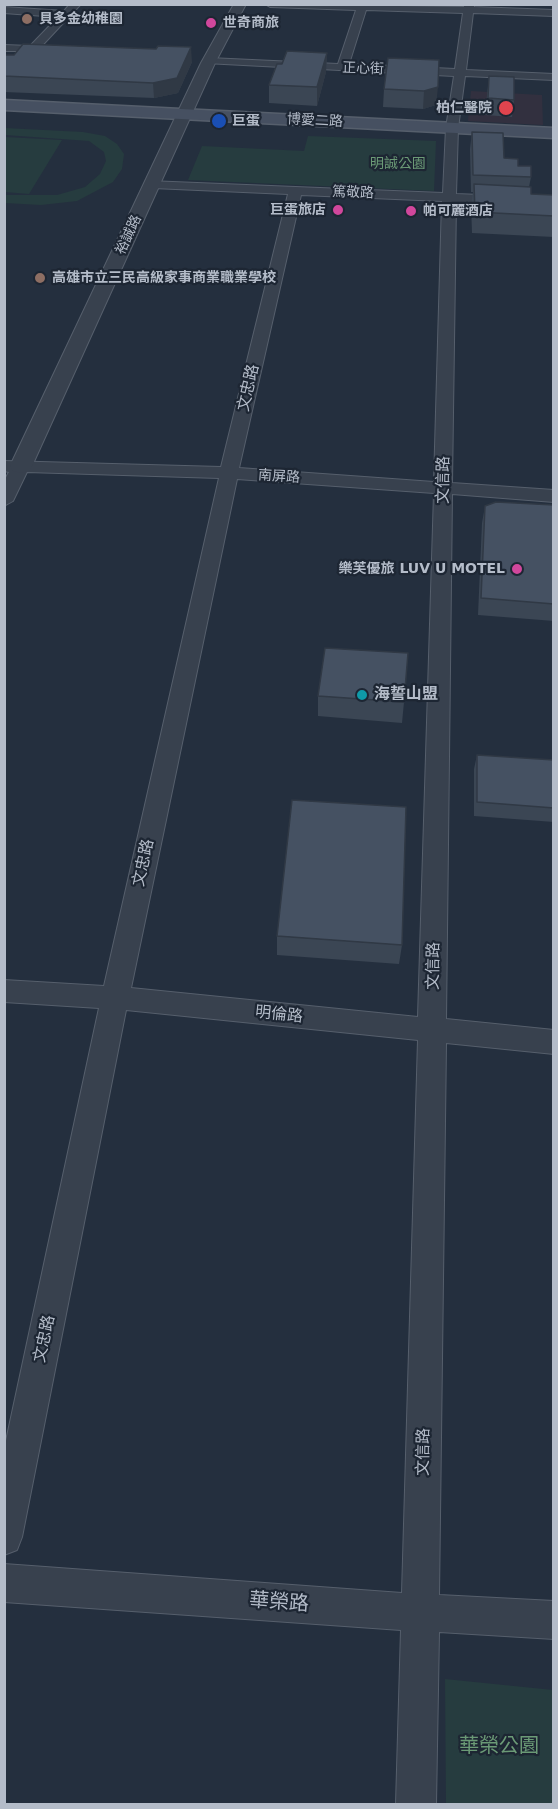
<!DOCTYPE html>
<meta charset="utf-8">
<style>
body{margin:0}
#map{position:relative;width:558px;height:1809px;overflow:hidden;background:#242f3e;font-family:"DejaVu Sans",sans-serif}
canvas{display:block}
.frame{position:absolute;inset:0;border:6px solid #b4bcc9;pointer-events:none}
</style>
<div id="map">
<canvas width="558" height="1809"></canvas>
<div class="frame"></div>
</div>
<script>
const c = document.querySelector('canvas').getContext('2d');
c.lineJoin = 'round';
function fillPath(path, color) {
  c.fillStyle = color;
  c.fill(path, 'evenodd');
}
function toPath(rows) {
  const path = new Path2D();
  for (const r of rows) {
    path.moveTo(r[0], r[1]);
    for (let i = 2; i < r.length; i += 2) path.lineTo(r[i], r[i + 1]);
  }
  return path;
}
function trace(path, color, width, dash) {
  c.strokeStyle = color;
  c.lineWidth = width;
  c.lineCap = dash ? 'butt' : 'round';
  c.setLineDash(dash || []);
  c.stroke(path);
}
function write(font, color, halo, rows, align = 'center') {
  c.font = font + ' "DejaVu Sans","Noto Sans TC",sans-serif';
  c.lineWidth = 4.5;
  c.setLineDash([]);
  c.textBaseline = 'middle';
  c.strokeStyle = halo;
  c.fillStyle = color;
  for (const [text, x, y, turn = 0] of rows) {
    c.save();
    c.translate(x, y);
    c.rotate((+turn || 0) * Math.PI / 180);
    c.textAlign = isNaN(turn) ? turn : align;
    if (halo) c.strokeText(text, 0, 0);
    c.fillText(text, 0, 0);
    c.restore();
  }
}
fillPath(toPath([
 [471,91,542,95,543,125,468,121]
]), '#32303f');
fillPath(toPath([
 [5,128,83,132,105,136,117,144,124,154,122,169,113,182,77,201,41,205,5,203,5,195,57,195,85,187,100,174,106,161,104,152,89,141,5,135],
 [308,136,436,141,434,191,188,180,202,146,304,151],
 [5,137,62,140,29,194,5,192],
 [445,1679,553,1690,553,1804,446,1804]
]), '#263c3f');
const minor = toPath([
 [70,4,81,4,37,51,4,51,4,45,30,46,58,17,4,13,4,7,64,11,70,4],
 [265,4,464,7,464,4,474,4,474,7,554,10,554,16,473,13,466,70,554,74,554,80,465,76,458,128,456,194,554,198,554,206,456,202,452,483,554,490,554,502,452,494,446,1019,554,1030,554,1054,446,1043,439,1595,554,1601,554,1639,439,1632,436,1804,396,1804,401,1630,4,1602,4,1564,402,1593,418,1040,126,1010,22,1537,17,1550,4,1555,4,1450,99,1008,4,1002,4,980,104,986,219,478,27,472,13,501,4,506,4,481,9,472,4,471,4,461,221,467,288,194,153,188,146,184,148,181,443,193,446,128,454,76,205,63,203,61,209,58,338,64,356,10,270,7,265,4],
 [366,10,463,13,455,69,349,64,366,10],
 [301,195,442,201,434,482,239,468,301,195],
 [237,479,434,493,418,1017,131,988,237,479]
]);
const tertiary = toPath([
 [234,4,246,4,215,63,32,466,29,471,21,473,13,471,10,466,201,63,234,4]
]);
const secondary = toPath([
 [4,100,554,128,554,138,4,110,4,100]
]);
trace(minor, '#565f6c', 2);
trace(tertiary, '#565f6c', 2);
trace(secondary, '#565f6c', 3);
fillPath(minor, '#38414e');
fillPath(tertiary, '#38414e');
fillPath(secondary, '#465061');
fillPath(toPath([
 [327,53,326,72,317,106,269,103,269,85,282,64],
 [4,55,192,62,178,93,154,98,4,92],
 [439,60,436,105,423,109,383,107,384,89],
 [489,76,514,100,512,117,485,115],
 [472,132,504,158,518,166,531,177,529,187,531,194,554,195,554,237,472,233,471,205,473,192,471,192,470,149],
 [554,505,554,621,478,615,482,523,485,506],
 [318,696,404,702,402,723,318,716],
 [477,755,554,760,554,822,474,816,474,769],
 [277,936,402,945,399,964,277,955]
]), '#3b4654');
fillPath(toPath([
 [191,47,192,62,178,93,154,98,153,83],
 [327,53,326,72,317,106,317,87],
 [438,87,436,105,423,109,424,91]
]), '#303945');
const building = toPath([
 [23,44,156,49,158,46,191,47,177,78,153,83,4,76,4,55,14,55,23,44],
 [287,51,327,53,317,87,269,85,277,64,282,64,287,51],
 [388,58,439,60,438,87,424,91,384,89,388,58],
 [489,76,514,77,514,100,488,98,489,76],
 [472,132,503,133,504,158,518,159,518,166,531,166,531,177,473,175,472,132],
 [474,184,531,187,531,194,554,195,554,216,475,212,474,184],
 [496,502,554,505,554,604,481,598,485,506,496,502],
 [325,648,408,653,404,702,318,696,325,648],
 [477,755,554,760,554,808,477,802,477,755],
 [292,800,406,807,402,945,277,936,292,800]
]);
fillPath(building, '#455162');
trace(building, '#303945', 1.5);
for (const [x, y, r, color] of [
 [27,19,6,"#8d6e63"],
 [211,23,6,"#d1479c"],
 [506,108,8,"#e0444e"],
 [219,121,8,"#1a4fb4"],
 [338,210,6,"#d1479c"],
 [411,211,6,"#d1479c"],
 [40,278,6,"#8d6e63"],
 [517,569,6,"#d1479c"],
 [362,695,6,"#0f9aa8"]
]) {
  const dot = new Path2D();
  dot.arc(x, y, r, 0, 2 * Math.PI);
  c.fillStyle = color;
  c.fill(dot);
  trace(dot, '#1d2633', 2);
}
write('bold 14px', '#b4bcc9', '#1d2633', [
 ["貝多金幼稚園",39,19],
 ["世奇商旅",223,23],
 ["柏仁醫院",492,108,"right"],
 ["巨蛋",232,121],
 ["巨蛋旅店",326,210,"right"],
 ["帕可麗酒店",423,211],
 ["高雄市立三民高級家事商業職業學校",52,278],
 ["樂芙優旅 LUV U MOTEL",505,569,"right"]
], 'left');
write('14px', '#b4bcc9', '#1d2633', [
 ["正心街",363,69,2],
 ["博愛二路",315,121,3],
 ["篤敬路",353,193,2],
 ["裕誠路",129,235,-65],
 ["南屏路",279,477,4]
]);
write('14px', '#6b9a76', '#1d2633', [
 ["明誠公園",398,164]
]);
write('16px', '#b4bcc9', '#1d2633', [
 ["文忠路",249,388,-77],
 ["文信路",444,480,-89],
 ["文忠路",144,863,-78],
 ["文信路",434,966,-89],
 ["明倫路",279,1015,6],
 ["文忠路",45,1339,-78],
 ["文信路",424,1452,-89]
]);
write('bold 16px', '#b4bcc9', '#1d2633', [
 ["海誓山盟",374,695]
], 'left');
write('20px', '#b4bcc9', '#1d2633', [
 ["華榮路",279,1603,4]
]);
write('20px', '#6b9a76', '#1d2633', [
 ["華榮公園",499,1747]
]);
</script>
